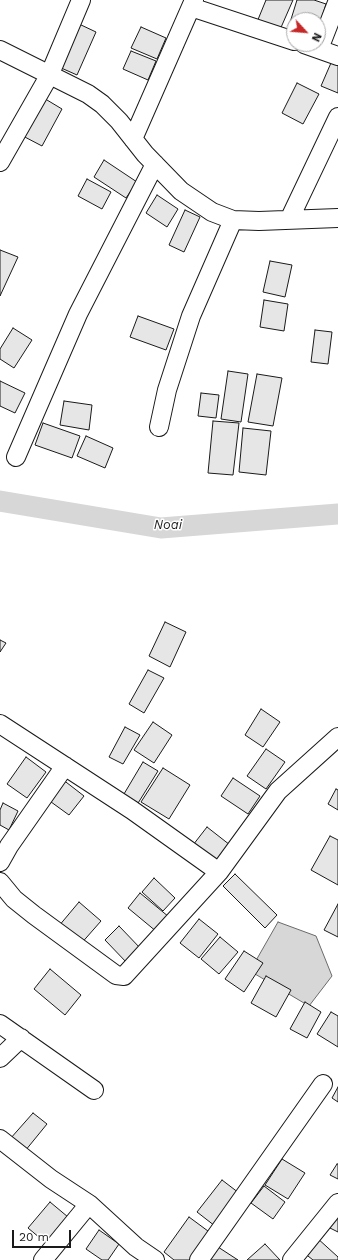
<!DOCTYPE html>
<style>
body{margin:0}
#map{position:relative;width:338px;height:1260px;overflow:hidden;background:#fff;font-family:"Work Sans",sans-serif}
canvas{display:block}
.north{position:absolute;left:286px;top:12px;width:40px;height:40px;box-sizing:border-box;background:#fff;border:1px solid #a3a3a3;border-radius:50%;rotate:116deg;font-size:11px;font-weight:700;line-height:16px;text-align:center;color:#1a1a1a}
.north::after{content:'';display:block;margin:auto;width:14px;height:18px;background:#c62828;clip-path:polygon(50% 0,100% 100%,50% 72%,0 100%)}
.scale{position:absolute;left:12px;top:1230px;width:59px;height:18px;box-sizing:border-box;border:2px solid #1a1a1a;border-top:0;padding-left:5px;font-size:12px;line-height:14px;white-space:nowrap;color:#1a1a1a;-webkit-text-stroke:3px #fff;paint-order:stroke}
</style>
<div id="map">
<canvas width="338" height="1260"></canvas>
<div class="north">N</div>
<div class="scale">20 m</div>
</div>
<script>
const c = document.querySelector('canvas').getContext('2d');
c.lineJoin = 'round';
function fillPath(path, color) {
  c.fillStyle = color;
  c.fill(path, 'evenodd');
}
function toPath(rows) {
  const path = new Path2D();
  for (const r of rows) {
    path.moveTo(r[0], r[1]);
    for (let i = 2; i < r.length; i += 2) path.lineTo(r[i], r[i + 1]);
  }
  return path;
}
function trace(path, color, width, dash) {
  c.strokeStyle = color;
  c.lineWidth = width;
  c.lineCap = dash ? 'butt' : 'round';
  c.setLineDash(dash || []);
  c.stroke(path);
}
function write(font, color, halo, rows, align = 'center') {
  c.font = font + ' "Work Sans",sans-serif';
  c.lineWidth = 3;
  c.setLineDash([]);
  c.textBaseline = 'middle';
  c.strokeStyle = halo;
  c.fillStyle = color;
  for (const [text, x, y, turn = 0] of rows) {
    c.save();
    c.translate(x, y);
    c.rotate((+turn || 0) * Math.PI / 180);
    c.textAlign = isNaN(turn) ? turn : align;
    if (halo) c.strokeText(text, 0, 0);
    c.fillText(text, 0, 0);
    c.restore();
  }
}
const water = toPath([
 [278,922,316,936,332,976,309,1006,250,971,278,922]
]);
fillPath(water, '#d7d7d7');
trace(water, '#6a6a6a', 1);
trace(toPath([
 [0,501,161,528,338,514]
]), '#d7d7d7', 21);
const building = toPath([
 [266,0,293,0,279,32,257,22,266,0],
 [297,0,314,0,326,4,318,30,318,20,294,20,294,31,288,29,297,0],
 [79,24,96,32,77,75,59,67,79,24],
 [141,27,166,38,157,59,131,48,141,27],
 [131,51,156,61,148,80,123,69,131,51],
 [334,56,338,58,338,93,321,86,334,56],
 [297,83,319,94,303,124,282,113,297,83],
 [42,97,62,109,42,146,21,135,42,97],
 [104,160,137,182,126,198,94,177,104,160],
 [87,179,111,192,102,209,78,196,87,179],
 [157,195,178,209,167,227,146,213,157,195],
 [185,210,200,217,184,252,169,245,185,210],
 [0,250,18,257,0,296,0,250],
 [270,261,292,265,285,297,263,292,270,261],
 [264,300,288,304,284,331,260,327,264,300],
 [138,316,174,329,166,350,130,337,138,316],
 [13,328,32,340,14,368,0,359,0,349,13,328],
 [315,330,332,332,328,364,311,362,315,330],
 [228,371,248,374,241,422,221,419,228,371],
 [257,374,282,378,273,426,248,422,257,374],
 [0,381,25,393,15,413,0,406,0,381],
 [201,393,219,395,216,418,198,416,201,393],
 [64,401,92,405,89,430,60,425,64,401],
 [213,421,239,423,233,475,208,473,213,421],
 [43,423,80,436,72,458,35,445,43,423],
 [243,428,271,431,266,475,239,472,243,428],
 [86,436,113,448,105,468,77,456,86,436],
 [165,622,186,632,170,667,149,656,165,622],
 [0,640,6,643,0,652,0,640],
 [148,670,164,678,144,713,129,704,148,670],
 [261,709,280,722,263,747,245,735,261,709],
 [153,722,172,735,154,763,134,750,153,722],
 [125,727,140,735,123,764,109,757,125,727],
 [266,749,285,762,266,789,247,776,266,749],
 [26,757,46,772,27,798,7,784,26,757],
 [143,762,158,771,135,808,121,799,143,762],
 [163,768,190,785,169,819,141,802,163,768],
 [233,778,260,796,248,814,221,796,233,778],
 [62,779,84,796,69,815,47,799,62,779],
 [336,789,338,790,338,810,328,804,336,789],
 [3,803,18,811,9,830,0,825,0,810,3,803],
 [207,827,230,845,216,863,193,845,207,827],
 [330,836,338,840,338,885,311,870,330,836],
 [235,874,277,915,265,928,223,886,235,874],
 [154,878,175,898,163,911,142,892,154,878],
 [140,893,169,917,157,932,128,908,140,893],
 [79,902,101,921,79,946,58,927,79,902],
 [338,904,338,937,324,930,338,904],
 [199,919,218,934,199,958,180,943,199,919],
 [119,926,142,950,128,964,105,940,119,926],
 [220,937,238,952,219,974,201,959,220,937],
 [244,951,263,963,244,992,225,979,244,951],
 [50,969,81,995,65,1015,34,989,50,969],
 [266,976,291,990,276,1017,251,1003,266,976],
 [305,1002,321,1012,307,1038,290,1029,305,1002],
 [331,1012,338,1016,338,1047,317,1034,331,1012],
 [338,1087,338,1102,332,1098,338,1087],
 [33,1113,47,1124,25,1151,10,1139,33,1113],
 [282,1159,305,1173,288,1199,265,1185,282,1159],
 [337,1164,338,1164,338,1179,330,1175,337,1164],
 [222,1180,239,1193,215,1226,197,1212,222,1180],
 [264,1186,285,1202,273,1219,251,1203,264,1186],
 [50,1202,68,1217,46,1243,28,1228,50,1202],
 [338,1216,338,1232,328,1227,338,1216],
 [189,1217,212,1234,193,1260,174,1260,164,1252,189,1217],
 [99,1230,119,1244,108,1260,102,1260,86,1249,99,1230],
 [316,1237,338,1257,338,1260,313,1260,303,1252,316,1237],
 [265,1244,280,1260,247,1260,265,1244],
 [218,1247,238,1260,209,1260,218,1247]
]);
fillPath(building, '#e6e6e6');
trace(building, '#1a1a1a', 1);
const street = toPath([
 [191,7,294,41],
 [304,44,338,56],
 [319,49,338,0],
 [0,50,88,94,102,104,119,121,145,154,181,191,212,212,233,220,259,221,338,218],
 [133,139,194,0],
 [0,162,49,76,81,0],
 [289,220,338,117],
 [159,427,167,390,191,316,233,220],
 [16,457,78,314,155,164],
 [0,724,132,810,219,872],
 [0,862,9,846,65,766],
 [0,882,14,899,34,915,116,975,124,976,219,872,278,791,338,737],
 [0,1024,94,1090],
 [0,1058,21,1038],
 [0,1139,51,1179,89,1204,136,1247,155,1260],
 [43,1260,89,1204],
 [199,1260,323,1084],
 [292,1260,338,1203]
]);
trace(street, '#1a1a1a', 20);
trace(street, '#fff', 18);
write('italic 13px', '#1a1a1a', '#fff', [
 ["Noai",168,525]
]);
</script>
